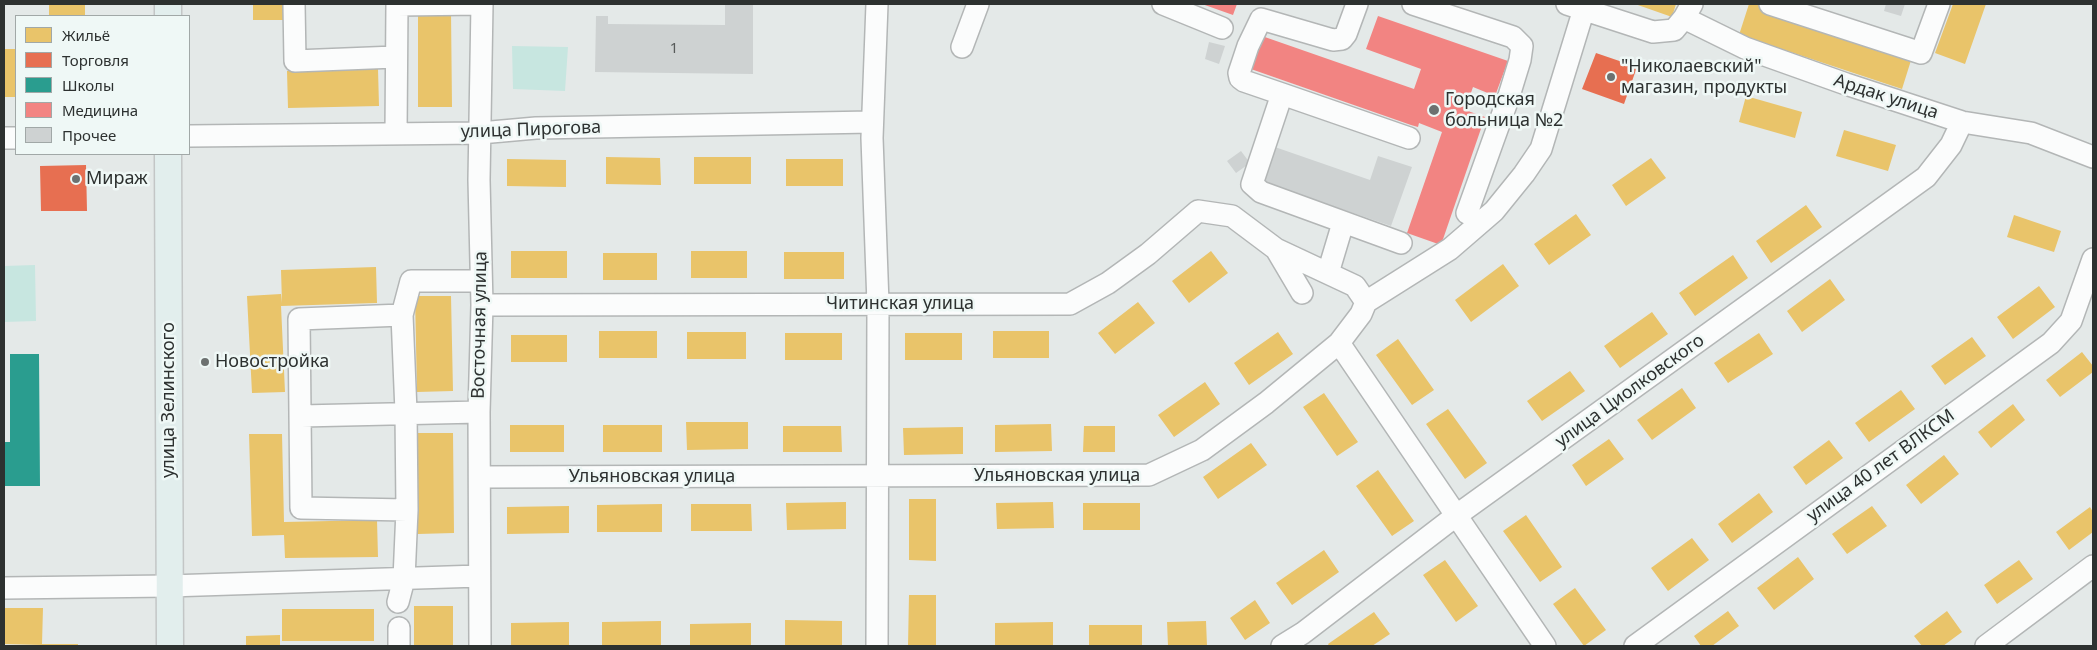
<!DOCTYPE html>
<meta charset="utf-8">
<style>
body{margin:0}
#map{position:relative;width:2097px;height:650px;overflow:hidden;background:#e4e9e8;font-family:"Noto Sans",sans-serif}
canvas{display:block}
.frame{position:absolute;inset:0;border:5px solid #2d3130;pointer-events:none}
.legend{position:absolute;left:15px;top:15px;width:175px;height:140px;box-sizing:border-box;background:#eff8f6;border:1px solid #a1a8a7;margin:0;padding:6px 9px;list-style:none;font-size:15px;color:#2d3130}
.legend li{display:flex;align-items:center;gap:10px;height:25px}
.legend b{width:25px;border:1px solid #a1a8a7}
</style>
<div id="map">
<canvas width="2097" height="650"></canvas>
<div class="frame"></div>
<ul class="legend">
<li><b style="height:14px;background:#e9c46a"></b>Жильё</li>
<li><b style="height:14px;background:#e76f51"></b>Торговля</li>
<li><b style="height:14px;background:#2a9d8f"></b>Школы</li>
<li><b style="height:14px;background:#f28482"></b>Медицина</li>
<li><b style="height:14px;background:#ced2d2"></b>Прочее</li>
</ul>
</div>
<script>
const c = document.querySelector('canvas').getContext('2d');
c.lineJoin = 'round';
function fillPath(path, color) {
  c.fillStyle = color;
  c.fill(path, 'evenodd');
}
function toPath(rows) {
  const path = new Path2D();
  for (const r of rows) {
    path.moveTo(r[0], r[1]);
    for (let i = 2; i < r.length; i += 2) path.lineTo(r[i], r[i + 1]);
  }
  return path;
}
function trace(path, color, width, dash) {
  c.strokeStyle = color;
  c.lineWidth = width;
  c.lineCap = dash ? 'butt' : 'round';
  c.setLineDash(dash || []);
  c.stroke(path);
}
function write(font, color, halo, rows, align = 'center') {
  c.font = font + ' "Noto Sans",sans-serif';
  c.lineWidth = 5;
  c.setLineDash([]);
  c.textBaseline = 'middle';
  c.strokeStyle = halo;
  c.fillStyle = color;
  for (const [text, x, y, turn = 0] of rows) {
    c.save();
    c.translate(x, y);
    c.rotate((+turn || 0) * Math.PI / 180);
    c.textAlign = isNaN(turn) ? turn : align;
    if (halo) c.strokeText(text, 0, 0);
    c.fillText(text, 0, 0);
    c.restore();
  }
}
fillPath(toPath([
 [512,46,568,47,565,91,513,89],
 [35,265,36,321,4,322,4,266]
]), '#c7e6e0');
fillPath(toPath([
 [49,4,85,4,85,16,49,16],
 [253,4,287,4,287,20,253,20],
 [1635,4,1676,4,1672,17],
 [1749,4,1759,4,1913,54,1902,89,1739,35],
 [1953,4,1986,4,1965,64,1935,53],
 [451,12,452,107,418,107,418,13],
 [4,49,16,49,16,97,4,97],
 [378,69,379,106,288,108,287,71],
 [1746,96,1802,112,1795,138,1739,122],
 [1844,130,1896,145,1888,171,1836,156],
 [606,157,660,158,661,185,606,184],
 [694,157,751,157,751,184,694,184],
 [1651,158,1666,178,1626,206,1612,185],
 [507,159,566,160,566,187,507,186],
 [786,159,843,159,843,186,786,186],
 [1806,205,1822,227,1771,263,1756,241],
 [1576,214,1591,235,1549,265,1534,244],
 [2014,215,2061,231,2054,252,2007,237],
 [511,251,567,251,567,278,511,278],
 [691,251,747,251,747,278,691,278],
 [1211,251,1228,273,1189,303,1172,281],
 [784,252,844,252,844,279,784,279],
 [603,253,657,253,657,280,603,280],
 [1733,255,1748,278,1695,316,1679,293],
 [1503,264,1519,286,1471,322,1455,300],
 [376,267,377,303,281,306,285,392,252,393,247,296,281,294,282,303,281,270],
 [1830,279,1845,300,1802,332,1787,311],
 [2039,286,2055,307,2013,339,1997,317],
 [415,296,451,296,453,391,417,392],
 [1138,302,1155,323,1115,354,1098,333],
 [1652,312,1668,334,1620,368,1604,346],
 [599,331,657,331,657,358,599,358],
 [993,331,1049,331,1049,358,993,358],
 [687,332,746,332,746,359,687,359],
 [1278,332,1293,354,1249,385,1234,363],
 [785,333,842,333,842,360,785,360],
 [905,333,962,333,962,360,905,360],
 [1759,333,1773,354,1728,383,1714,363],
 [511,335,567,335,567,362,511,362],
 [1972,337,1986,356,1945,385,1931,366],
 [1398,339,1434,390,1412,405,1376,355],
 [2082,352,2093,366,2093,372,2060,397,2046,380],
 [1570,371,1585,391,1542,421,1527,401],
 [1205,382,1220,404,1174,437,1158,415],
 [1682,388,1696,408,1652,440,1637,420],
 [1901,390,1915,409,1869,442,1855,423],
 [1324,393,1358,442,1337,456,1303,407],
 [2013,404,2025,420,1991,448,1978,432],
 [1448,409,1487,463,1465,479,1426,424],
 [686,422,748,422,748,449,687,450],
 [1051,424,1052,451,995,452,995,425],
 [510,425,564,425,564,452,510,452],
 [603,425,662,425,662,452,603,452],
 [783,426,841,426,842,452,783,452],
 [1084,426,1115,426,1115,452,1083,452],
 [963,427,963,454,904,455,903,428],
 [417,433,453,433,454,533,418,534],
 [249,434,282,434,284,522,377,520,378,557,285,558,284,535,252,536],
 [1609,439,1624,459,1586,486,1572,465],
 [1829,440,1843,458,1806,485,1793,467],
 [1251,443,1267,465,1218,499,1203,477],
 [1944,455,1959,474,1921,504,1906,485],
 [1378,470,1414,521,1392,536,1356,486],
 [1759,493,1773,512,1732,543,1718,524],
 [909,499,936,499,936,561,909,560],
 [846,502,846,529,787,530,786,503],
 [1053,502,1054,528,997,529,996,503],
 [1083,503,1140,503,1140,530,1083,530],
 [662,504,662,532,597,532,597,505],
 [691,504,751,504,752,531,691,531],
 [569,506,569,533,507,534,507,507],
 [1872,506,1887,526,1847,554,1832,534],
 [2090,507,2093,512,2093,532,2069,550,2056,532],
 [1526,515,1562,567,1540,582,1503,531],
 [1692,538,1709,560,1668,591,1651,568],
 [1324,550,1339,572,1292,605,1276,583],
 [1798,557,1814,579,1774,610,1757,588],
 [1445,560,1478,606,1456,622,1423,575],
 [2019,560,2033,579,1997,604,1984,585],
 [1575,588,1606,630,1584,646,1553,604],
 [909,595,936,595,936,646,908,646],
 [1255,600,1270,623,1245,640,1230,618],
 [414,606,453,606,453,646,414,646],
 [4,608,43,608,42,644,78,644,78,646,4,644],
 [282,609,374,609,374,641,282,641],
 [1728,611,1739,626,1712,646,1701,646,1694,636],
 [1947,611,1962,632,1943,646,1922,646,1914,636],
 [1374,612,1390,634,1372,646,1329,646,1328,644],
 [785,620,842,621,842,646,785,646],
 [661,621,661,646,602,646,602,622],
 [1206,621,1207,646,1168,646,1167,622],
 [569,622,569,646,511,646,511,623],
 [1053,622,1053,646,995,646,995,623],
 [751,623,751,646,690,646,690,624],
 [1089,625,1142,625,1142,646,1089,646],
 [280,635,280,646,246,646,246,636]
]), '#e9c46a');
fillPath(toPath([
 [1596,53,1637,67,1624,104,1582,89],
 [86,165,87,211,41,211,40,166]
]), '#e76f51');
fillPath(toPath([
 [10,354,39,354,40,486,4,486,4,442,10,442]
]), '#2a9d8f');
fillPath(toPath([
 [1202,4,1237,4,1233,15],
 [1378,16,1508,61,1495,96,1473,87,1465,110,1485,117,1441,245,1407,233,1442,132,1419,123,1418,127,1411,125,1248,68,1259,35,1414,89,1421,69,1366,49]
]), '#f28482');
fillPath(toPath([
 [725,4,753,4,753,74,595,72,596,16,608,16,608,24,725,25],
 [1886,4,1905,4,1901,16,1884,11],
 [1209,42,1225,46,1219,64,1205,59],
 [1272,146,1370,180,1378,156,1412,167,1391,226,1260,181],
 [1241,151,1250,163,1236,173,1227,161]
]), '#ced2d2');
const minor = toPath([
 [294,4,295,61,395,57],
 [1163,4,1222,28],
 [1357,4,1346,34,1342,39,1333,40,1261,19,1248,46,1239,73,1240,78,1244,81,1282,94,1252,184,1261,192,1401,243],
 [1413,4,1513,37,1522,46,1520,60,1508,99,1467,213],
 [1567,4,1653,32,1674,30,1684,18,1692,4],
 [1770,4,1921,53,1939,4],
 [397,5,482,4],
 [1684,18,1745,48,1846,84,1962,122,2031,133,2093,157],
 [962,47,978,4],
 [1282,94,1409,138],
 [396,133,397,4],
 [189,136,480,133,536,128,872,122],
 [4,138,16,138],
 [1276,249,1302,293],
 [1328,273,1343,223],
 [482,305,1070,304,1108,283,1148,254,1198,211,1232,216,1276,249,1355,286,1366,302],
 [402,315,406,412,407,510,301,508,299,319,402,315],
 [402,315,411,281,481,281],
 [1339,343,1545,646],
 [301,416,479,412],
 [481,477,1149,475,1202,450,1266,403,1339,343,1361,314,1366,302,1450,249,1494,211,1524,174,1541,149,1584,9],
 [4,588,169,586,479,576],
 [398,602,404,579,407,510],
 [399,628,399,646],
 [480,646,479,412,482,305,479,180,482,4],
 [877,646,878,304,872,138,877,4],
 [1282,646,1303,633,1457,515,1926,177,1951,145,1962,122],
 [1635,646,2051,343,2071,321,2093,259],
 [1986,646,2093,566]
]);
const major = toPath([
 [168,16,168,4],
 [168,154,170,646]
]);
trace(minor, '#b3b6b6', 24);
trace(major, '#c3c6c6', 29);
trace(minor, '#fbfcfc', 21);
trace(major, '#e2eeed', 26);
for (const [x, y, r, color] of [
 [1611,77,5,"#6d7170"],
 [1434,110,6,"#6d7170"],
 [76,179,5,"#6d7170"],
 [205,362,5,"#6d7170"]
]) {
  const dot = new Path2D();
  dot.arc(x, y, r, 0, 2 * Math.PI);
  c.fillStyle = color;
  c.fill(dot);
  trace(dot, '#eff8f6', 2);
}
write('15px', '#575b5a', null, [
 ["1",674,49]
]);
write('18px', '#2d3130', '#eff8f6', [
 ["\"Николаевский\"",1621,67],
 ["магазин, продукты",1621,88],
 ["Городская",1445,100],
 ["больница №2",1445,121],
 ["Мираж",86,179],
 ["Новостройка",215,362]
], 'left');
write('18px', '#2d3130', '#eff8f6', [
 ["Ардак улица",1886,97,18],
 ["улица Пирогова",531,130,-2],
 ["Читинская улица",900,304],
 ["Восточная улица",480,325,-89],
 ["улица Циолковского",1630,391,-36],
 ["улица Зелинского",169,400,-90],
 ["улица 40 лет ВЛКСМ",1881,466,-36],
 ["Ульяновская улица",1057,476],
 ["Ульяновская улица",652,477]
]);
</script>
